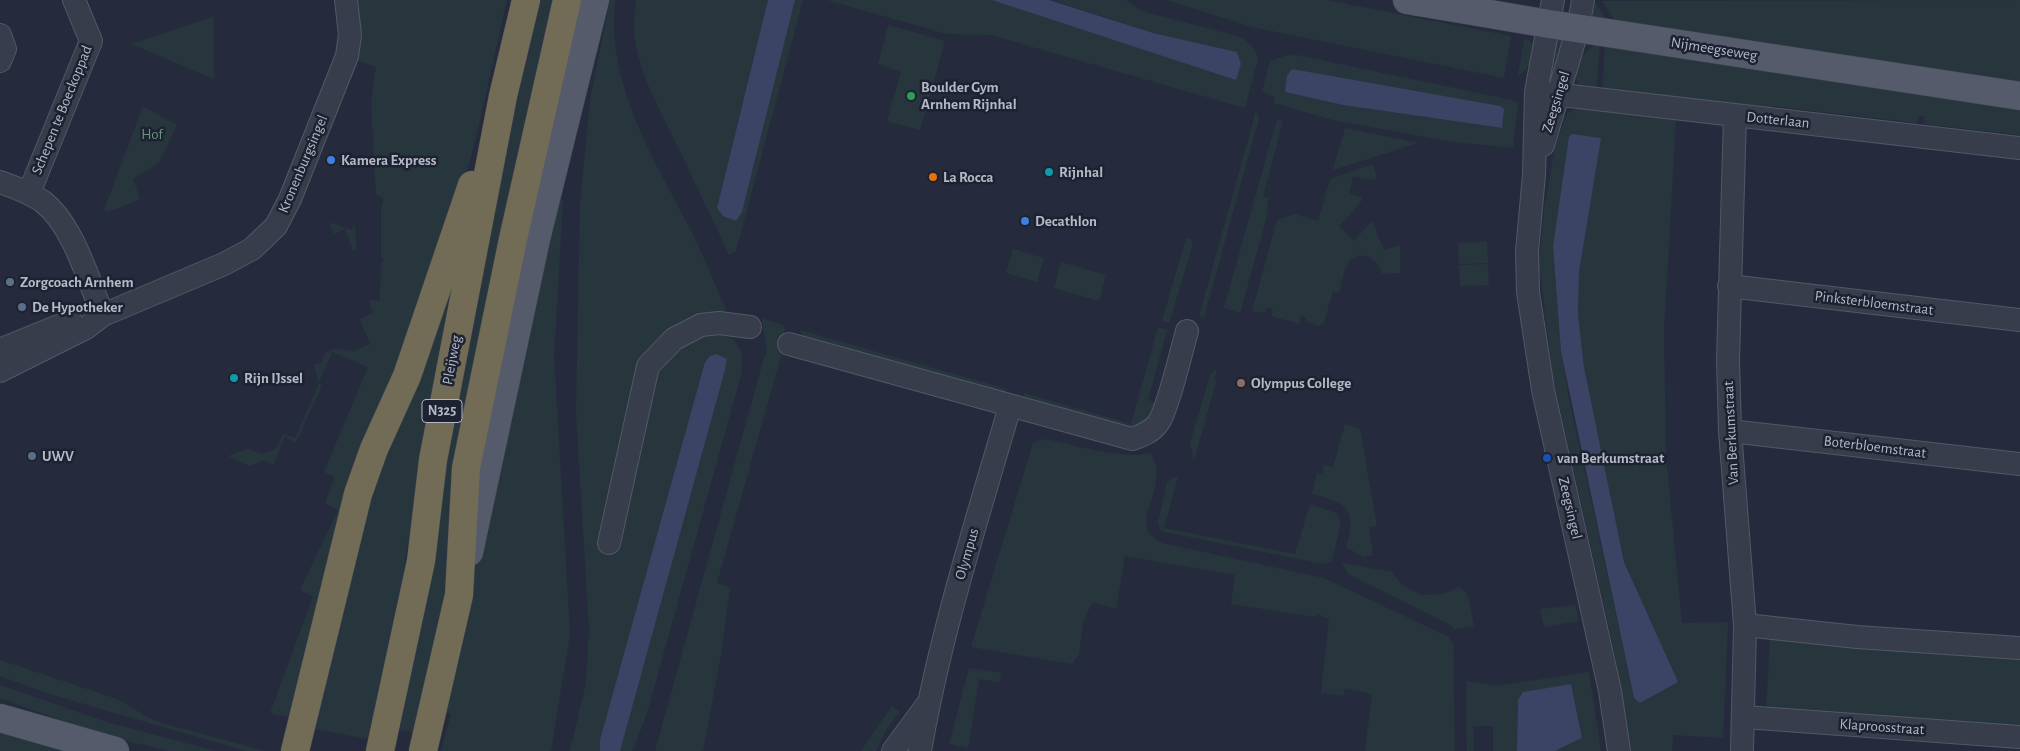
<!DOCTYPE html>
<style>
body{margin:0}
canvas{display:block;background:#252a3c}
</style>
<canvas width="2020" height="751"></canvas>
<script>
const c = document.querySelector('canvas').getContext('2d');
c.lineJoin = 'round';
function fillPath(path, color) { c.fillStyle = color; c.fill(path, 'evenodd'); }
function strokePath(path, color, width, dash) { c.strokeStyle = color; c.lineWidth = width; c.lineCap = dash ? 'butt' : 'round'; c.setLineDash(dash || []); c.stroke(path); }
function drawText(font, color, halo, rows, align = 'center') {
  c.font = font + ' "Alegreya Sans",sans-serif'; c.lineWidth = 5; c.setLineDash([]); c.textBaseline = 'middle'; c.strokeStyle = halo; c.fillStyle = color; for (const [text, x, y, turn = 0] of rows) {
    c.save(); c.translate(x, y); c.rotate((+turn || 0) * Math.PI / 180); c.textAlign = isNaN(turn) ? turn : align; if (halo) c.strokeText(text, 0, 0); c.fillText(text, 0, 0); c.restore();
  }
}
fillPath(new Path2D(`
 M358,0h149l-33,146 -18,61 -162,512 -24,-6 43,-116 -13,-7 38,-80 -13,-7 10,-26 -11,-5 44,-105 -36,-15 -13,30 -5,-17 8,-2 3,-10 8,-4 21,2 16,-7 -10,-25 13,-6 -4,-13 11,1 1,-38h2v-4h-2v-53h2v-8l-7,-3 -5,-94 5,-34 -20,-7 4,-32z
 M538,0h17l-99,479 -14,134 -29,119 -13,-2 2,-14 -2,-7 91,-500z
 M610,0h5c-9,83 37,156 74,227 14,27 25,55 37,83l-63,26 -25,24 -38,179 53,-162c15,-23 50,-59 80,-37 3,3 7,9 9,13l-1,22 -94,338 -13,35 -2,3h-13l106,-381 -15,-14 -5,6 -105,378v11h-30l16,-68 3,-53 -13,-218 4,-207 10,-105z
 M637,0h131l-51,208 19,13 6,-9 53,-212h8l-67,251 -7,4c-16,-35 -33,-69 -49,-104 -22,-47 -56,-98 -43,-151z
 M827,0h165l244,79 5,-15 -4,-12 -84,-19 -101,-33h74l15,11 100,26 11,9 6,12 -13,50 -254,-73 -44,-1z
 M1167,0h159l185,36 -7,42 -252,-51z
 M2020,0v85l-405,-64 -13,-20z
 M1595,2l10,15 -1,6 -13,-2z
 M213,17l1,62 -83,-35z
 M888,25l57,16 -25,89 -33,-9 14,-49 -23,-8z
 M1565,35l-13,44 -4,2 7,-41z
 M1524,39c20,6 6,30 -6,37z
 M1600,43l-4,50c-5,-1 -11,-2 -15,-6 -14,-14 4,-40 19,-44z
 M1605,46l415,61v28l-96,-11 1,-7 -6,-1 -2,7 -146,-17 -6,6 -163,-18z
 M1297,55l219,46 2,3 -5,44 -60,-6 -120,-22 -60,-17 2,-6 -13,-5 8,-31 15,-5zM1292,69l30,6 179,53 -158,-23 -58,-13z
 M143,106l34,19 -18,38 -26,16 7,20 -31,13 -5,-2z
 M1576,108l100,12 -12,210 2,127 16,166 46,-1 -5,116 -50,-3 -1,16h-43l-14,-96 -62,-278 -14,-113 5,-54 11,-63 12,-33zM1599,146l-20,126 -1,43 6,52 40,195 53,120 -37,21 -6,-5 -66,-304 -7,-42 -8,-106 12,-77z
 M1256,111l3,7 -55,199 -5,-1z
 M1277,119l6,2 -20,75 5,2 -1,18 -27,97 -16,-5z
 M1345,128l73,15 -85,27z
 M1373,164l4,14 -5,2 -19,-4 -4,18 13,3 -1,5 -22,24 15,15 18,-20 12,29 16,-5v28l-18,1c-3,-15 -21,-26 -33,-12 -6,7 -7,21 -10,31l-6,-2 -9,31 -5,4 -13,-4 1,-4 -6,-2 -2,8 -28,-8 2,-7 -6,-2 -2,6 -13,-2 25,-91 18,-6 23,7 12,-42z
 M559,199l4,1 -9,156 16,278 -19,117h-110l10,-37 -6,-1 68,-324z
 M468,208l-60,333 -13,92 -22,107 -63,-12 56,-234z
 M329,222l22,8 4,-5 1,25h-3l-8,-21 -11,5z
 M1186,238l5,1 2,5 -24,79 -7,-2z
 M1487,242l1,21 -29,1 -1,-21z
 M1013,249l31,9 -7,24 -31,-9z
 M1061,262l45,13 -7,26 -45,-13z
 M1488,264l1,21 -29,1 -1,-21z
 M56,313l1,5 -57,21v-3z
 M762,318l23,8 -4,30 -64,227 13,4 -9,67 -18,97h-48l109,-393 3,-4z
 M1158,327l9,3 -19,70 11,4 -4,9 -22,16 -109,-31v-5l107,31z
 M800,330l207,59 -4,4 -200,-55z
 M1214,371h3l-3,9 2,1 -22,80 -4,-17 20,-69z
 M319,384l3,1 -26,58 -11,-6 -12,28 -9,-5 -14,6 -22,-10 19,-7 15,5 14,-5 7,-15 12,4z
 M1345,424l15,5 17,97 -8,1 4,28 -9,2 -18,-10c12,-37 1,-45 -34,-53l5,-21 5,1 2,-9 9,2z
 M1045,439c31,6 75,21 106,14 4,9 7,17 5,27 -2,27 -26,50 10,64l158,34 125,59 4,7 2,107h-90l7,-57 -27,-6 -2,8 -22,-3 8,-74 -12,-5 -1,3 -85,-13 4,-29 -110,-19 -9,53 -23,-7 -10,19 -4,33 -7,10 -101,-17 62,-204z
 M1174,477h4l-14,51 131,26 15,-50 26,9 5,9 -9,39 -8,3 -163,-33 -3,-9 9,-40z
 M1342,563l50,9 9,12 20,11 22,-1 16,-7 8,6 7,33 -19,3 -8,-6 -99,-49z
 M1575,605l4,16 -35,6 -4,-18z
 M1770,638l250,14v78l-254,-15z
 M0,660l117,39 32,19 16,6 100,27h-19l-193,-56 -53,-19z
 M969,668l32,5 -1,9 -21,-3 -11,69 -19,-4z
 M1589,672l12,79h-46l27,-13 -11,-54 -48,8 -5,8 -1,51h-24v-25h-20l1,25h-7l-1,-70 31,5z
 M0,685l110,38 106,28h-47l-67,-16 -102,-37z
 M892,706l8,6 -13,16 -11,23h-15z
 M0,731l91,20h-91z`), '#27363d');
fillPath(new Path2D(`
 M768,0h27l-53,212 -6,9 -13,-5 -6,-8z
 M992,0h57l104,33 84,19 4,12 -5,16z
 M1292,69l208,37 4,3 -2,19 -159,-23 -58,-13 2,-16z
 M1572,134l29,4 -22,134 -1,43 6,52 40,195 54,120 -38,21 -6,-5 -73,-346 -8,-106 16,-109z
 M716,354l11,5 -2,11 -105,381h-20v-11l105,-378 5,-6z
 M1571,684l11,54 -27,13h-38l1,-51 5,-8z`), '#3b4464');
const minor = new Path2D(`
 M1553,0l-17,92 -2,83 -7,76 1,41 15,98 67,301 9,60
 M0,35l5,14 -5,12
 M1536,92l484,56
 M1735,115l-7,245 2,71 15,194 -3,126
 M1543,145l35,-117 5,-28
 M0,182c14,5 29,10 42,19 31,23 46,79 61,114
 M29,193l62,-152 -17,-41
 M1729,286l291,34
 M789,344l343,95c9,-3 20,-7 26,-16 9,-11 24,-74 29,-92
 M0,350l71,-29
 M0,371l86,-43 17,-13 121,-51 28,-15 24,-23 14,-27 57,-143 3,-21 -4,-35
 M1730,431l290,33
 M609,543l39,-177 26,-27 27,-14 18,-2 31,4
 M1745,625l112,12 163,11
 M1744,717l276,20
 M893,751l33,-45
 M920,751c20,-117 57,-231 90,-345`);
const major = new Path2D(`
 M1407,0l142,24 471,72
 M469,552l67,-313 59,-239
 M0,718l115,33`);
const highway = new Path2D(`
 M295,751l63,-257 16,-45 33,-73 65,-191
 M380,751l41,-190 12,-101 70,-364 23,-96
 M423,751l36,-156 7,-127 47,-229 54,-239`);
strokePath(minor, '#535867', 24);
strokePath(major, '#414655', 29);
strokePath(highway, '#404554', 29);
strokePath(minor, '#383d4c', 22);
strokePath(major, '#565b6c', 28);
strokePath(highway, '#726c56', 28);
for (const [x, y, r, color] of [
 [911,96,5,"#2e9e5b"],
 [331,160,5,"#3f7fe0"],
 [1049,172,5,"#0f9aa8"],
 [933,177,5,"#e8710a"],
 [1025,221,5,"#3f7fe0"],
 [10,282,5,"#5c6f8a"],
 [22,307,5,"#5c6f8a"],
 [234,378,5,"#0f9aa8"],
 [1241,383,5,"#8d6e63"],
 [32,456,5,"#5c6f8a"],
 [1547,458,5,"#1a4fb4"]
]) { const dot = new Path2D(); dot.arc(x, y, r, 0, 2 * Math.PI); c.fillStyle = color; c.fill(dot); strokePath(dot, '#1d2231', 2); }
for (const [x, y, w] of [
 [442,411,40]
]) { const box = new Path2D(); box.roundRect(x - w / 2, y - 11.5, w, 23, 4); c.fillStyle = '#1d2231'; c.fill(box); strokePath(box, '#b4b8c7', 1); }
drawText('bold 14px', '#b4b8c7', null, [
 ["N325",442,411]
]);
drawText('15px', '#b4b8c7', '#1d2231', [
 ["Nijmeegseweg",1714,49,9],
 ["Zeegsingel",1556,102,-73],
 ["Schepen te Boeckoppad",62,110,-68],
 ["Dotterlaan",1778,120,6],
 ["Kronenburgsingel",303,164,-67],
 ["Pinksterbloemstraat",1874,303,7],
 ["Pleijweg",452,360,-79],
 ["Van Berkumstraat",1731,433,-93],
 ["Boterbloemstraat",1875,447,7],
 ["Zeegsingel",1570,508,77],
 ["Olympus",967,554,-74],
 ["Klaproosstraat",1882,727,4]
]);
drawText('bold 15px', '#b4b8c7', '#1d2231', [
 ["Boulder Gym",921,87],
 ["Arnhem Rijnhal",921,104],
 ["Kamera Express",341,160],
 ["Rijnhal",1059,172],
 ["La Rocca",943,177],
 ["Decathlon",1035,221],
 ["Zorgcoach Arnhem",20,282],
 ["De Hypotheker",32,307],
 ["Rijn IJssel",244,378],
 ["Olympus College",1251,383],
 ["UWV",42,456],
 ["van Berkumstraat",1557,458]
], 'left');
drawText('15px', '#6c977f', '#1d2231', [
 ["Hof",152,134]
]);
</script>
